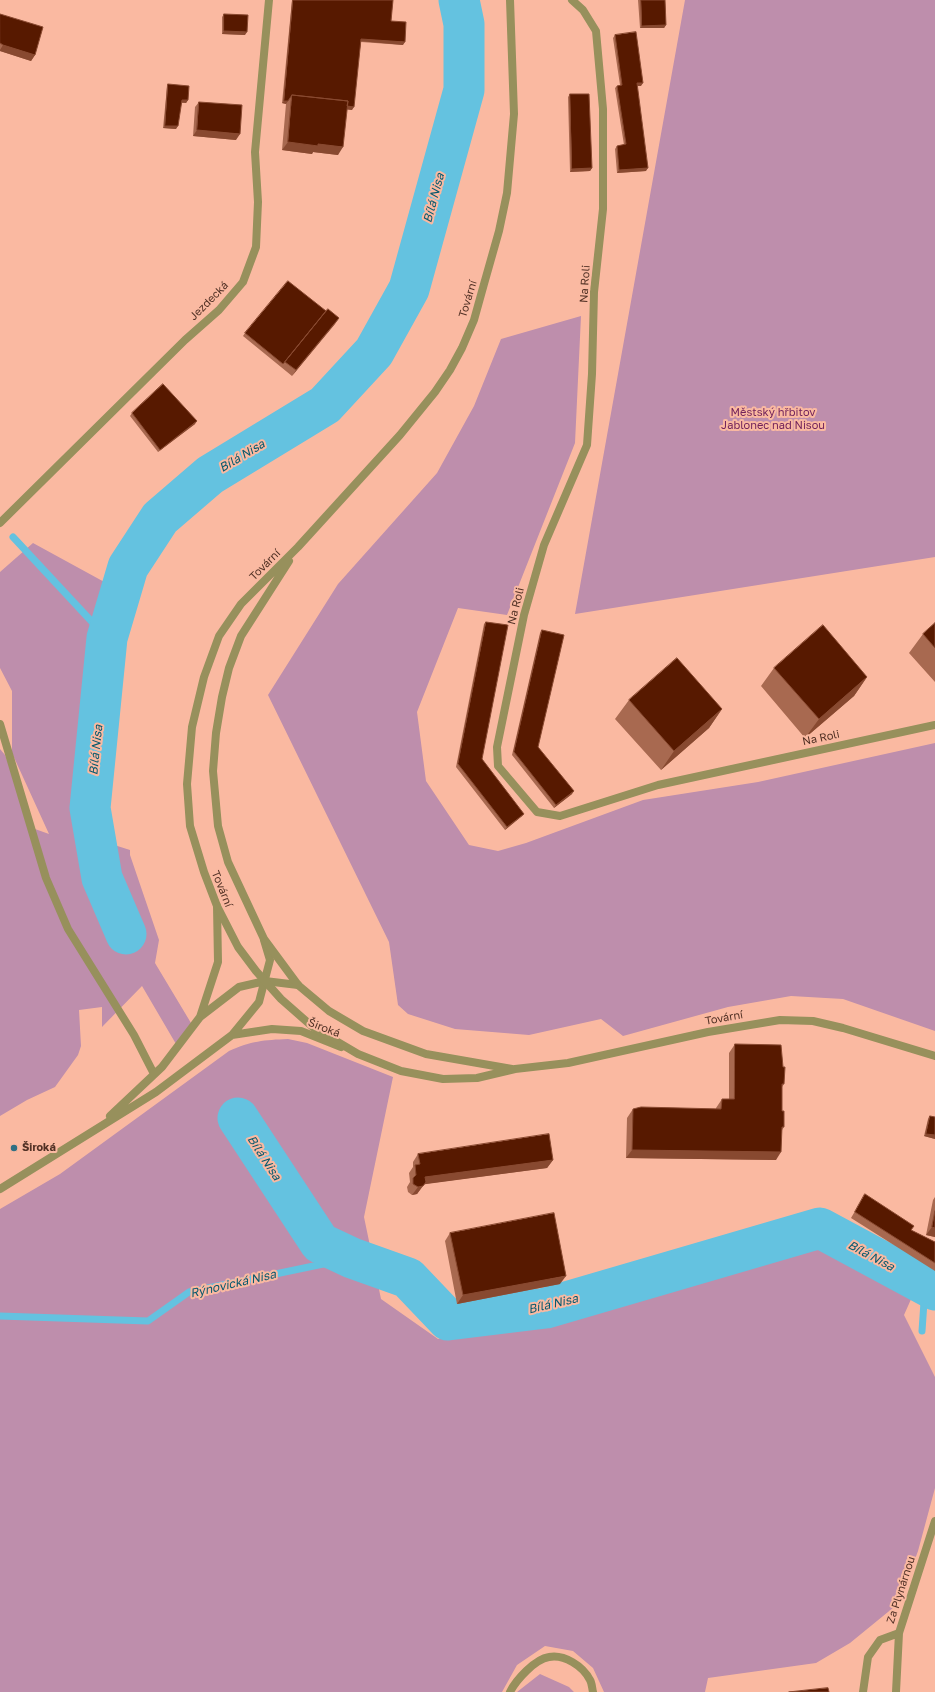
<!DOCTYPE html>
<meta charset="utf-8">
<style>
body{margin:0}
canvas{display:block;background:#fab9a1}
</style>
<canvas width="935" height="1692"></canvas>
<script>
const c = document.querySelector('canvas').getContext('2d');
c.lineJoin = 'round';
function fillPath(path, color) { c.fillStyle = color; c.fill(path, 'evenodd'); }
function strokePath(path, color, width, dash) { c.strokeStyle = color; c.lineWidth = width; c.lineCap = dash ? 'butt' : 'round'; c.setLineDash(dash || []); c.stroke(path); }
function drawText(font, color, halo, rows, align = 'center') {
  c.font = font + ' "Golos Text",sans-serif'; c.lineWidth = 4; c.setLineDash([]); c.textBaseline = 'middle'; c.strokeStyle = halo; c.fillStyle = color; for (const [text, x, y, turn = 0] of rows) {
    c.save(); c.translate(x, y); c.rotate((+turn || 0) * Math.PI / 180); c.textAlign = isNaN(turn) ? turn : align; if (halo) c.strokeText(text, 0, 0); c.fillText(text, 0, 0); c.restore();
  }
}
fillPath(new Path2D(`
 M685,0h250v557l-360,57z
 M581,316l-6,127 -68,172 -49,-7 -41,104 9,69 43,64 29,6 28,-8 117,-43 115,-18 177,-39v288l-92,-32 -52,-3 -63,11 -105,29 -22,-17 -72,16 -74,-6 -47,-15 -10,-9 -9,-63 -121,-247 70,-111 99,-111 37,-67 27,-67z
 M33,543l75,41 -17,68 2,34 -7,30 1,18 -7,90 9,13 41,13v5l29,85 -4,23 39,65 -18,16 -34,-58 -40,41v-20l-23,3 2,36 -3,9 -23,32 -28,13 -27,16v-367l5,6 30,74 14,5 -37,-81v-62l-12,-23v-96z
 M288,1039l19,4 86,34 -29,140 17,82 57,40 194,-37 187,-63 97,49 -12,27 31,62v111l-17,63 -19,52 -49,40 -34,20 -108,15 -3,14h-101l-11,-24 -20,-17 -28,-5 -28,19 -15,27h-502v-483l60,-35 169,-123c22,-10 35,-11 59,-12z
 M540,1674l29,13 5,5h-57z`), '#be8eac');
strokePath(new Path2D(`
 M13,537l94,101
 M0,1316l148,5 41,-29 163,-34
 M922,1331l2,-29 11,-9`), '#64c2e0', 7);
strokePath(new Path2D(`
 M126,934l-24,-56 -12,-70 17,-170 21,-71 32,-49 50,-43 115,-70 49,-53 35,-63 55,-199v-66l-5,-24
 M238,1118l82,125 32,15 56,20 40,42 98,-12 274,-80 115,62`), '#64c2e0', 41);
strokePath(new Path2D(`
 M572,0l11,10 13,21 7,78v100l-9,83 -2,82 -5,71 -43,100 -20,70 -27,132 1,19 39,46 23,4 98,-31 277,-60
 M0,523l185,-183 34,-30 24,-28 13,-35 2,-45 -3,-50 14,-152
 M0,724l46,154 22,51 66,106 20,39
 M200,1017l18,-55 -1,-56
 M232,1035l40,-6 29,2 40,16
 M110,1116l52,-49 38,-50 39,-30 26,-6 33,4
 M0,1189l156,-97 76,-57 27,-33 11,-42 -6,-20
 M510,1692c6,-12 25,-33 39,-35 15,-3 34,9 41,23 2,3 2,8 3,12
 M863,1692l5,-35 12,-17 19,-7
 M896,1692l3,-59 36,-112`), '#97905c', 8);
strokePath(new Path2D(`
 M510,0l4,114 -7,79 -8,38 -15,53 -10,36 -12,28 -12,22 -15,22 -35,43 -102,112 -57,57 -22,32 -15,41 -12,50 -5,57 3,42 14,46 13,34 21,41 18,24 25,28 33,29 44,26 43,17 42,8 34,-1 38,-9 53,-6 140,-31 72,-12 33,1 30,7 92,28
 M289,561l-48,75 -12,32 -7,29 -6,36 -3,38 5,55 10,36 36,77 34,46 31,26 34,20 63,23 86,15`), '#97905c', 8);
fillPath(new Path2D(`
 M292,0h101l-2,21 12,24 -42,-3 -9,68 -5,-1 -9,46 -25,-3 -1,2 -30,-4 4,-46 -4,-1z
 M638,0h27l1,25 -2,3h-24z
 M0,14l35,41 -4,6 -31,-10z
 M224,14l21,21 -23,-1v-17z
 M615,35l26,51h-4l9,85 -29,2 -2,-24 2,-3 7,-1 -9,-57 2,-2 3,-1 -7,-47z
 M168,84l20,16 -2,3h-5l-5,26 -13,-1 4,-41z
 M570,94l22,74 -2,3 -20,1 -2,-75z
 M199,102l37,38 -43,-4 2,-29z
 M326,311l13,7 -47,58 -49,-40 2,-3z
 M132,413l63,11 -37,28 -28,-36z
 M486,622l-4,137 40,57 -17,14 -49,-63 28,-143z
 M935,623v59l-26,-29 14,-19z
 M542,630l-4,117 34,47 -18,14 -42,-53 28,-122z
 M774,668l93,9 -13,19 -49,42 -44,-52z
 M629,700l93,9 -13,19 -48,42 -46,-51z
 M735,1044l48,23 1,17 -2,3v24l2,16 -2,3 -6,30 -150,-2 1,-40 6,-9h83v-1l6,-9h7v-46z
 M930,1116l5,23 -11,-3 4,-17z
 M418,1154l135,6 -6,8 -123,16 -7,10 -5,1 -4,-3 -1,-5 3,-5 -1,-9 4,-6v-5z
 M865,1194l46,36 24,12v29l-84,-53z
 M935,1197v40l-9,-2 7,-35z
 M450,1233l110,51 -103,20 -12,-63z`), '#a86950');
fillPath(new Path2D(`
 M666,25l-2,3h-24l2,-2z
 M224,31l23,1 -2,3 -23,-1z
 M361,39l44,3 -2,3 -44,-4z
 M3,45l32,10 -4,6 -31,-10v-1z
 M637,83h6l-2,3h-6z
 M182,100h6l-2,3 -6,-1z
 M284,101h4l-2,3 -4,-1z
 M291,101l63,6 -2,3 -61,-6z
 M165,126h13l-2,3 -13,-1z
 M197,130l43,4 -4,6 -43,-4z
 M288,142l30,2 25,3 -5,8 -25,-3 -1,2 -30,-4z
 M592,168l-2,3 -20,1 2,-3z
 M648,168l-2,3 -29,2 2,-3z
 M339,318l-4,6 -43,52 4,-6z
 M197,421l-2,3 -37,28 2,-2z
 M867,677l-13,19 -49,42 14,-19z
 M722,709l-13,19 -48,42 13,-19z
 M574,791l-2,3 -18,14 2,-3z
 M524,814l-2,2 -17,14 2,-3z
 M926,1134l9,1v4l-11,-3z
 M632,1150l149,2 -5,8 -150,-2z
 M553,1160l-6,8 -128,17 6,-8z
 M423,1186l-6,8 -5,1 6,-8z
 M932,1227l3,1v9l-9,-2z
 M566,1276l-6,8 -103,20 6,-9z`), '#884930');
const building = new Path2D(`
 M293,0h100l-2,21 15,1 -1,20 -44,-3 -7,68 -7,-1 1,-5 -56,-6 -4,6h-4z
 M641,0h24l1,25 -24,1z
 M0,14l43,13 -8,28 -32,-10 -3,-2z
 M224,14l24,1 -1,17 -23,-1z
 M636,32l7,51h-6l11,85 -29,2 -2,-24 9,-2 -9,-58 5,-1 -7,-50z
 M168,84l21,2 -1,14h-6l-4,26h-13z
 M570,94h19l3,74 -20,1z
 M292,95l56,6 -5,46 -25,-3v2l-30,-4z
 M199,102l43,3 -2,29 -43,-4z
 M288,281l38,30 -43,53 -38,-31z
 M328,309l11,9 -43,52 -11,-8z
 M163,384l34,37 -37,29 -28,-37z
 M486,622l22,3 -26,134 42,55 -17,13 -49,-63z
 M935,623v25l-12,-14z
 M823,625l44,52 -48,42 -45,-51z
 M542,630l22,5 -26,112 36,44 -18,14 -42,-53z
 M677,658l45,51 -48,42 -45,-51z
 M735,1044l46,1 2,22h2l-1,17h-2v27h2v16h-2l-1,25 -149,-2 1,-41 8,-2 80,2 1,-10h12z
 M930,1116l5,1v18l-9,-1z
 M549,1134l4,26 -128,17 1,5 -3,4 -5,1 -5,-3v-6l3,-3 -1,-10 5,-1 -2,-10z
 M865,1194l49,32 -3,4 24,12v21l-80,-51z
 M935,1211v17l-3,-1z
 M554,1213l12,63 -103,19 -13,-62z
 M828,1688l1,4h-40z`);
fillPath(building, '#571900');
strokePath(building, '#884930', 1);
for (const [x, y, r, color] of [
 [14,1148,4,"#2f6f83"]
]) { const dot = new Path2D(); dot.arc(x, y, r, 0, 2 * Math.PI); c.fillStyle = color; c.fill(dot); strokePath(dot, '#fab9a1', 1.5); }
drawText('11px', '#523125', '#fab9a1', [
 ["Na Roli",585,284,-86],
 ["Tovární",468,299,-73],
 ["Jezdecká",209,301,-45],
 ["Tovární",265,565,-45],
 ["Na Roli",516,606,-76],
 ["Na Roli",821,738,-12],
 ["Tovární",222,889,68],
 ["Tovární",724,1018,-10],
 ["Široká",324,1028,21],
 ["Za Plynárnou",901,1590,-72]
]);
drawText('11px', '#73245c', '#fab9a1', [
 ["Městský hřbitov",773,413],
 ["Jablonec nad Nisou",773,426]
]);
drawText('bold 11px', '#523125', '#fab9a1', [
 ["Široká",22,1148]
], 'left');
drawText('italic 12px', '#07596e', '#fab9a1', [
 ["Bílá Nisa",434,198,-75],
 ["Bílá Nisa",242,456,-31],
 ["Bílá Nisa",96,750,-84],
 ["Bílá Nisa",264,1158,57],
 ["Bílá Nisa",871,1256,28],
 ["Rýnovická Nisa",233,1284,-13],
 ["Bílá Nisa",553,1304,-13]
]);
</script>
